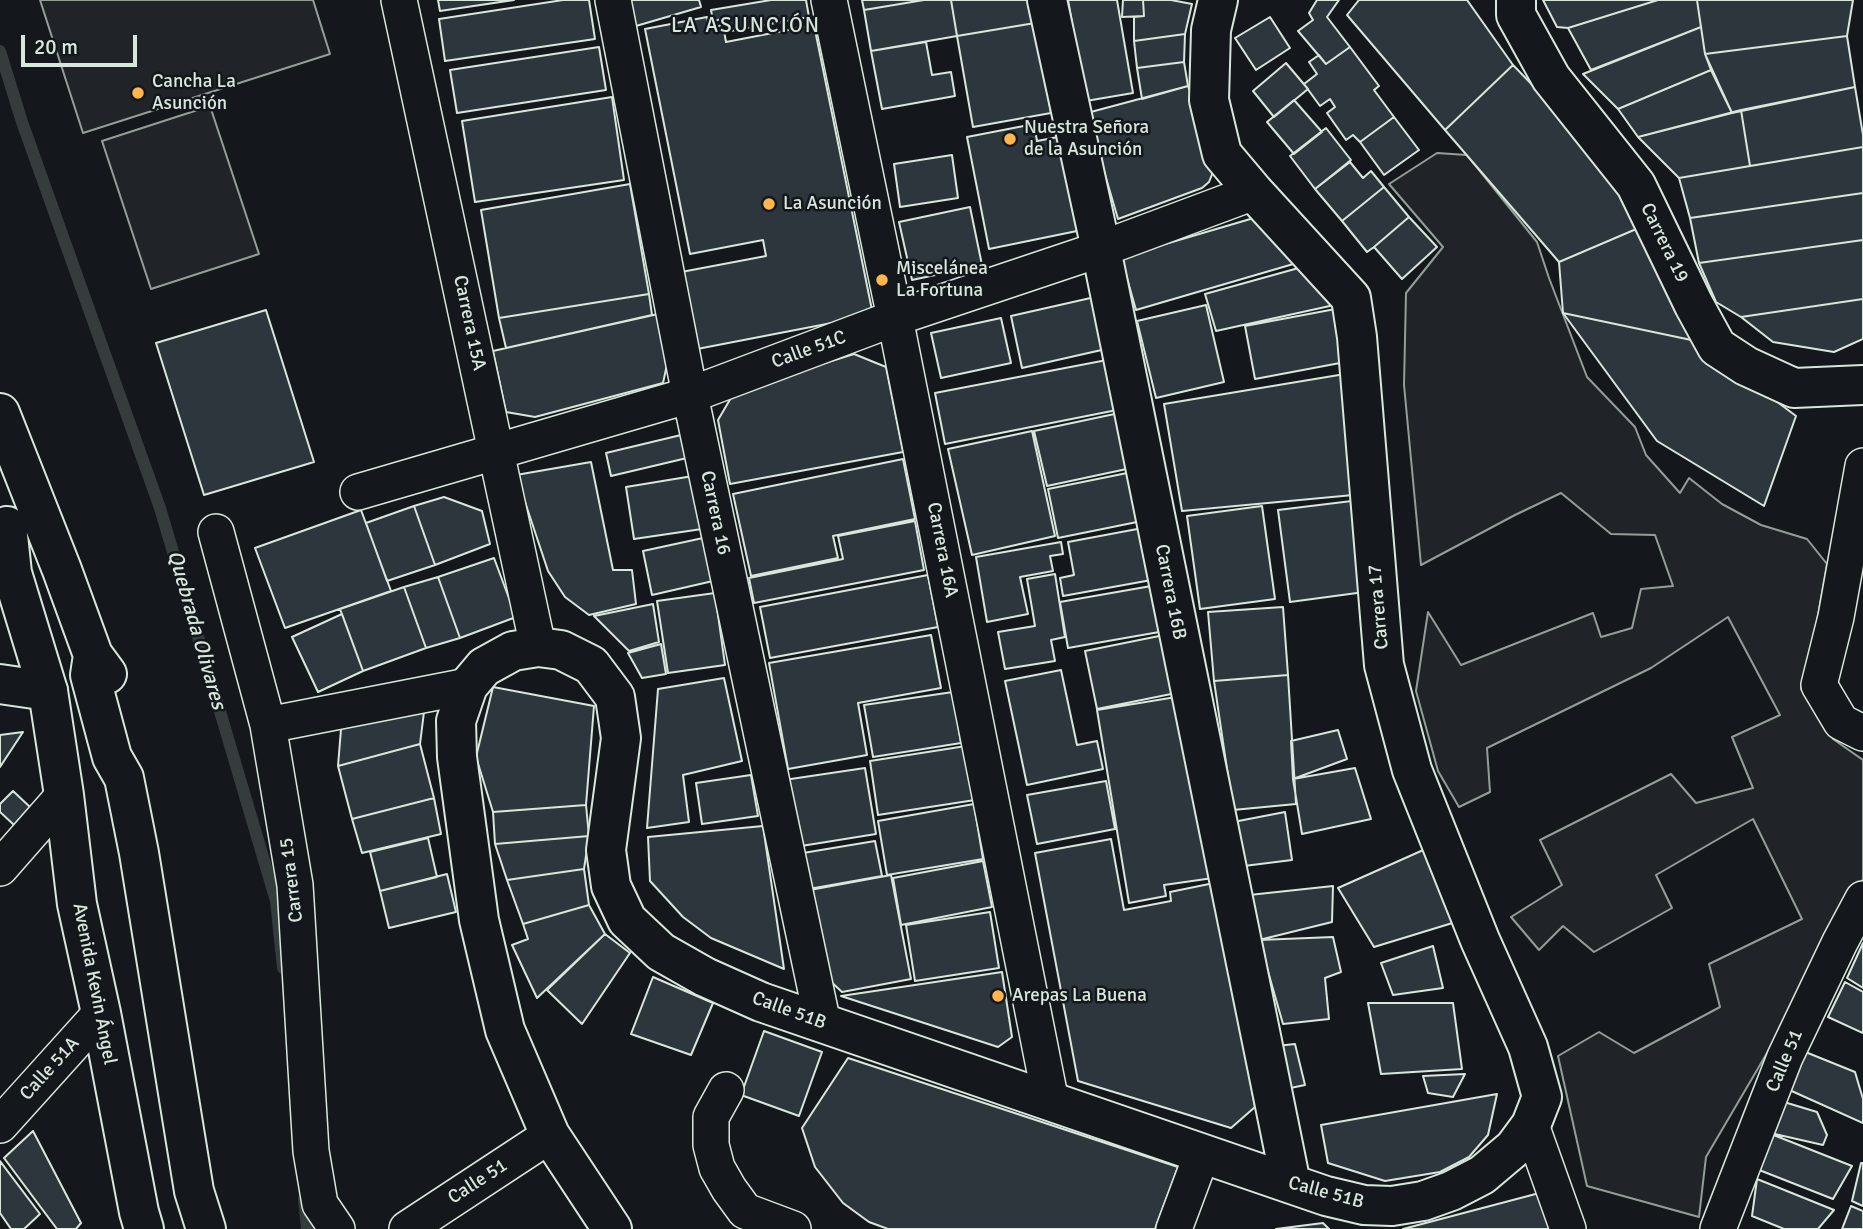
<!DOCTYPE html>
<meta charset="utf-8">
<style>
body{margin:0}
#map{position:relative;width:1863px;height:1229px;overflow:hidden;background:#14181c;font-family:Signika,sans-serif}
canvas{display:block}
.scale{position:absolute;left:21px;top:35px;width:116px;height:32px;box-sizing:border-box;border:4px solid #d8e6dc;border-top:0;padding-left:9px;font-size:21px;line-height:24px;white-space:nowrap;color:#d8e6dc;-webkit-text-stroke:5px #14181c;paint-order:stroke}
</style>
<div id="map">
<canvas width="1863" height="1229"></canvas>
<div class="scale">20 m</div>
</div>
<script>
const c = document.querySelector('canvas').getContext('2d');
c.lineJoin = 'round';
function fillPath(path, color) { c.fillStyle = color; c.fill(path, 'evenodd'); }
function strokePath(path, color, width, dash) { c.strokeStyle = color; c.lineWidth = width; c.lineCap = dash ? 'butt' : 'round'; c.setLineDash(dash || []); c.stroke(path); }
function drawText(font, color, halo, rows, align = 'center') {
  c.font = font + ' Signika,sans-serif'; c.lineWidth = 5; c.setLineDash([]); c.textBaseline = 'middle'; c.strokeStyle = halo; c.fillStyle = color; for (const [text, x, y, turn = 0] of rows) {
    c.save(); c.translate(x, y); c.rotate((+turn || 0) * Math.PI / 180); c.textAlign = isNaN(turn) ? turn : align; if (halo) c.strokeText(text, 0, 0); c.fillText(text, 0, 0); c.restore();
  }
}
const green = new Path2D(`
 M40,0h273l17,54 -247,79z
 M210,106l49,148 -108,35 -49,-148z
 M1437,153l30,2 70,87 12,36 38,99 48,50 11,28 34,38 9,-15 33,26 39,21 46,14 20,25 -10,57 -16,68 32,50 30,21v119l-69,128 -88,150 -7,60 -112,-31 -29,-130 41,-24 35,21 86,-46 -11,-43 93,-45 -49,-100 -97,56 16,33 -78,44 -31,-26 -24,24 -28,-33 51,-32 -22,-45 131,-66 25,29 57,-15 -21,-51 48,-22 -52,-98 -77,51 -164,80 3,44 -31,15 -21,-36 -22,-80 12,-79 33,53 132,-52 8,24 31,-9 9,-39 32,-3 -18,-51 -44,-1 -50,-41 -46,22 -94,50 -17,-180 2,-92 37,-46 -54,-63z`);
fillPath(green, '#202428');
strokePath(green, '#939e99', 2);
strokePath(new Path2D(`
 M0,51l22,71 138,386 116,393 7,67
 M304,1199l3,30`), '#363b3e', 12);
const building = new Path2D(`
 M438,0h76l-74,11z
 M563,0h26l6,39 -150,22 -6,-42z
 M628,0h71l2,7 -65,19z
 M771,0h35l3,17 -78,14 -3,-13 -15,3 -2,-11z
 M862,0h62l-60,10z
 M924,0h27l6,36 -86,15 -7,-41z
 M951,0h80l4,23 -78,13z
 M1068,0h49l16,93 -47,8z
 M1123,0h20l1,16 -22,1z
 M1143,0h28l21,4 -7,30 -51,7v-24l10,-1z
 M1317,0h22l-12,17 23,30 -24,17 -28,-33 15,-11 -4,-7z
 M1359,0h108l46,65 -68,65 -98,-115z
 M1543,0h115l-90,28 -11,-1z
 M1658,0h39l4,27 -110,43 -23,-42z
 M1697,0h156l-6,36 -142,18z
 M707,17l2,11 14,-3 3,17 88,-17 59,290 -181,35 -16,-77 90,-17 -3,-16 -73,14 -45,-225z
 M1270,17l20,31 -34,22 -21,-32z
 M1035,23l16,90 -78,14 -16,-91z
 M1701,27l4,27 6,16 -93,39 -35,-35z
 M1185,34l-1,28 -47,6 -3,-27z
 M1847,36l8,51 -123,26 -27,-59z
 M926,42l6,33 19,-3 4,24 -73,13 -11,-58z
 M599,47l7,43 -149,23 -7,-43z
 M1350,47l29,39 -5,4 20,27 -34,25 -7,-7 -7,5 -19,-27 8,-6 -5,-8 -10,7 -16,-22 13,-10 -8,-12 10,-7 7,9z
 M1184,62l4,24 -46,13 -5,-31z
 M1286,63l22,26 -34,28 -21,-26z
 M1513,65l91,94 44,65 -89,38 -114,-132z
 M1711,70l21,43 -94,24 -20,-28z
 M1188,86l27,75 -2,11 -4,10 -7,6 -84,31 -31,-106z
 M1855,87l8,48v12l-113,19 -9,-56z
 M612,97l12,83 -149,22 -13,-81z
 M1294,100l28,32 -28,22 -27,-32z
 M1741,110l9,56 -71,12 -41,-41z
 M1394,117l25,33 -35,25 -24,-33z
 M1034,124l3,17 21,-4 19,94 -88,18 -22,-112z
 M1326,128l25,32 -36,29 -25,-33z
 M1863,147v46l-173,25 -11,-40z
 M952,155l6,43 -58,9 -6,-43z
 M1350,162l13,16 8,-7 13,16 -42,34 -27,-32z
 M630,184l19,110 -150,24 -18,-108z
 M1384,187l25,30 -35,30 -7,5 -25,-31z
 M1863,193v47l-164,23 -9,-45z
 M970,207l12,58 -70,15 -13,-58z
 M1264,215l43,45 -171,50 -15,-53z
 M1409,217l28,30 -35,32 -28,-32z
 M1648,224l48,117 -133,-28 -4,-51z
 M1863,240v59l-122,18 -25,-15 -17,-39z
 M1313,264l35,38 -132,29 -11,-37z
 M649,294l3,21 -146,33 -7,-30z
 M1095,297l11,52 -84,19 -11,-52z
 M1863,299v40l-29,13 -61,-10 -32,-25z
 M1206,305l18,77 -68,16 -19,-77z
 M1346,307l10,53 -101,19 -10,-53z
 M266,310l48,152 -110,33 -48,-152z
 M1563,313l133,28 100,75 -32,90 -107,-65z
 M658,314l10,46 -5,23 -128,34 -29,-5 -13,-61z
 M1001,318l10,45 -70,15 -10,-45z
 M854,354l32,13 17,85 -173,32 -12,-64 17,-29z
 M1112,359l10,50 -177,35 -10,-51z
 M1351,373l13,121 -182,17 -18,-107z
 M1124,412l12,55 -89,19 -13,-55z
 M1032,431l23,105 -83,19 -24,-106z
 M681,435l6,23 -76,18 -5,-23z
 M903,459l12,60 -82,17 5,22 -87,18 -18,-82z
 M591,462l22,108h19l4,34 -47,11 -24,-18 -17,-26 -32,-96z
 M1137,471l10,49 -89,18 -10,-49z
 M693,476l9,53 -68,10 -8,-52z
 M444,497l38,14 8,33 -55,21 -21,-59z
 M1360,500l12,91 -82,11 -12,-92z
 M414,506l21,59 -48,16 -21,-58z
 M1262,506l13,93 -75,10 -13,-93z
 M361,510l30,81 -106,37 -30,-80z
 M915,521l9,49 -170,33 -5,-25 94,-19 -5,-23z
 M1148,527l9,52 -94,17 -3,-18 14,-3 -6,-33z
 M703,538l10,43 -61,14 -9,-44z
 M1061,542l2,12 -13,2 3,15 -33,6 8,37 -41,8 -11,-65z
 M494,558l22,59 -56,21 -22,-61z
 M1055,574l10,63 -14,3 4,21 -50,8 -7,-37 37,-6 -8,-47z
 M928,575l10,52 -168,31 -10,-51z
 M438,577l22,61 -34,10 -22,-61z
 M1157,585l8,46 -97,17 -8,-46z
 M404,587l22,61 -63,23 -23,-62z
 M715,593l10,72 -57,8 -11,-72z
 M653,604l6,38 -30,9 -35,-35z
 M1283,607l5,68 -74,6 -6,-69z
 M342,614l21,57 -45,21 -26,-55z
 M1169,634l12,58 -84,17 -12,-58z
 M931,635l10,53 -83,15 9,52 -79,14 -19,-106z
 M661,644l5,30 -24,4 -14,-25z
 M1061,670l16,75 20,-4 6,28 -76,16 -22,-104z
 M1288,675l8,129 -63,6 -19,-129z
 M724,678l18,83 -59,14 6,47 -42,6 11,-139z
 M493,687l101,19 -8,99 -93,7 -17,-55z
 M953,692l8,51 -88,14 -9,-52z
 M1182,696l31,182 -49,7 2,11 -37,7 -32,-193z
 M425,704l-5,40 -82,22 4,-49z
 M1338,730l9,29 -54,20 -2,-38z
 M23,732l-23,35v-32z
 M420,744l14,54 -82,21 -14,-53z
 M966,746l9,54 -97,15 -8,-54z
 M865,768l11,66 -81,13 -11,-67z
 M1355,768l16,51 -69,15 -9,-55z
 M751,775l7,41 -56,8 -6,-41z
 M1106,781l9,48 -78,15 -10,-49z
 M13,791l17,16 -16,18 -14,-13v-8z
 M434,798l7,36 -79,19 -10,-34z
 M974,804l9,55 -96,16 -9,-54z
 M586,805l3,31 -94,8 -2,-32z
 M1285,812l7,48 -56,7 -8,-44z
 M763,826l21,143 -73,-31 -28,-21 -33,-36 -2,-44z
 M589,836l-5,33 -77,11 -12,-36z
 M428,838l9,39 -57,14 -10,-39z
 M1111,839l13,71 47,-9 -1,-9 44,-9 41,224 -24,21 -153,-47 -43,-228z
 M875,841l7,35 -73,13 -6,-36z
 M1430,847l29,74 -85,26 -36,-59z
 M983,861l9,46 -91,18 -8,-47z
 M584,869l5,36 -66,19 -16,-44z
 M447,874l9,38 -67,16 -9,-37z
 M891,875l20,104 -69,13 -15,-14 -17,-88z
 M1333,886l-1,36 -73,18 -19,-44z
 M589,905l16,29 -68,64 -25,-53 16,-6 -5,-15z
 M990,912l9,56 -84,13 -9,-56z
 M605,934l25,19 -48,71 -35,-34z
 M1333,937l8,35 -16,6 4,41 -46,5 -24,-84z
 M1863,943v45l-16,-10z
 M1433,946l10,42 -50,7 -12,-32z
 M1002,972l10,65 -14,10 -157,-51z
 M653,977l60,26 -22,52 -60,-21z
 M1845,982l18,10v41l-35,-16z
 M1368,1003h85l9,66 -81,5z
 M764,1031l58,21 -23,64 -58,-21z
 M1295,1044l10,41 -29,6 -9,-44z
 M1798,1049l57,23 8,27v24l-78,-35z
 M848,1058l330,109 -23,62h-267l-19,-7 -26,-19 -28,-36 -13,-39z
 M1465,1074l-12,23 -25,-4 -5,-17z
 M1497,1094l-9,41 -19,22 -29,15 -55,9 -57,-18 -7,-38z
 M1774,1099l43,13 10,23 -4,10 -57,-13z
 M33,1131l48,92 -5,6h-19l-53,-71z
 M1766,1132l86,34 -19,33 -84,-33z
 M0,1161l40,53 -16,15h-13l-11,-16z
 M1861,1163h2v43l-11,-5z
 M1757,1179l77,31 -16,19h-34l-32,-13z
 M1547,1191l10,38h-154z
 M1851,1206l12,5v18h-21z
 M1323,1223l6,6h-53z`);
fillPath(building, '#2c363c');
strokePath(building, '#d8e6dc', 2);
const street = new Path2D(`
 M399,0l139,647
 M613,0l77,395 133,629
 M829,0l66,318 156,784
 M1863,466l-27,151 -17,68 22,37 22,11
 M358,492l332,-97 205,-77 206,-69 153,-57
 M216,532l52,193 27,160 16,266 9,53 17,25
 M268,725l200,-39
 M0,868l64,-73
 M726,1090l-15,27v28l6,23 12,21 16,22 48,18
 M0,1125l101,-112
 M1531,1125l37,104
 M407,1229l143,-94
 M1174,1229l28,-75
 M1718,1229l67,-172 55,-115 23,-43`);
const secondary = new Path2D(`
 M1047,0l54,249 190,935
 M1516,0v15l35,63 85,107 58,120 23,42 29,19 48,22 69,-3
 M0,684l48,7
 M612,1229l-62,-94 -45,-105 -26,-110 -22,-163 -1,-36 12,-35 16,-19 29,-16 25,-4 23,3 30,15 24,32 6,41 -15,112 5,36 16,34 34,32 44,25 56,25 565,194 38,9 28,1 31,-5 28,-10 31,-16 32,-27 17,-23 11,-28 -14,-50 -48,-107 -68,-170 -28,-105 -27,-328 -6,-39 -97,-106 -32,-38 -13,-54 2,-70 7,-30`);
const primary = new Path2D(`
 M0,413l62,157 31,85 14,19
 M7,526l5,47 36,118 16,104 13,109 24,109 38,199 5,17
 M93,655l-3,20 22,82 12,21 15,75 55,338 12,38`);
strokePath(street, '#d8e6dc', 38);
strokePath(secondary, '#d8e6dc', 42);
strokePath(primary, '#d8e6dc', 42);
strokePath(street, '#14181c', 35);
strokePath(secondary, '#14181c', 38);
strokePath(primary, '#14181c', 38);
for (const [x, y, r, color] of [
 [138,93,7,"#ffb74d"],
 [1010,139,7,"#ffb74d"],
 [769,204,7,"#ffb74d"],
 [882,280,7,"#ffb74d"],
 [998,996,7,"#ffb74d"]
]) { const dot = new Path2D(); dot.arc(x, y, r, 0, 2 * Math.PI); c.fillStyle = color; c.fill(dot); strokePath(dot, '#14181c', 2.5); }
drawText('19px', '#d8e6dc', '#14181c', [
 ["Cancha La",152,82],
 ["Asunción",152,104],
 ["Nuestra Señora",1024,128],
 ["de la Asunción",1024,150],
 ["La Asunción",783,204],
 ["Miscelánea",896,269],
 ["La Fortuna",896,291],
 ["Arepas La Buena",1012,996]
], 'left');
drawText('19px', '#d8e6dc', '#14181c', [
 ["Carrera 19",1664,243,64],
 ["Carrera 15A",469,323,78],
 ["Calle 51C",809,350,-20],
 ["Carrera 16",715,513,78],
 ["Carrera 16A",942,550,79],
 ["Carrera 16B",1170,592,79],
 ["Carrera 17",1379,607,-95],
 ["Carrera 15",292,880,-97],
 ["Avenida Kevin Ángel",94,984,79],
 ["Calle 51B",789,1011,20],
 ["Calle 51",1785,1061,-67],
 ["Calle 51A",50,1069,-48],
 ["Calle 51",478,1182,-33],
 ["Calle 51B",1326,1193,15]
]);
c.letterSpacing = '2px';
drawText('21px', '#d8e6dc', '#14181c', [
 ["LA ASUNCIÓN",746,26]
]);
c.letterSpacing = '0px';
drawText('italic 21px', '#d8e6dc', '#14181c', [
 ["Quebrada Olivares",196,630,74]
]);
</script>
